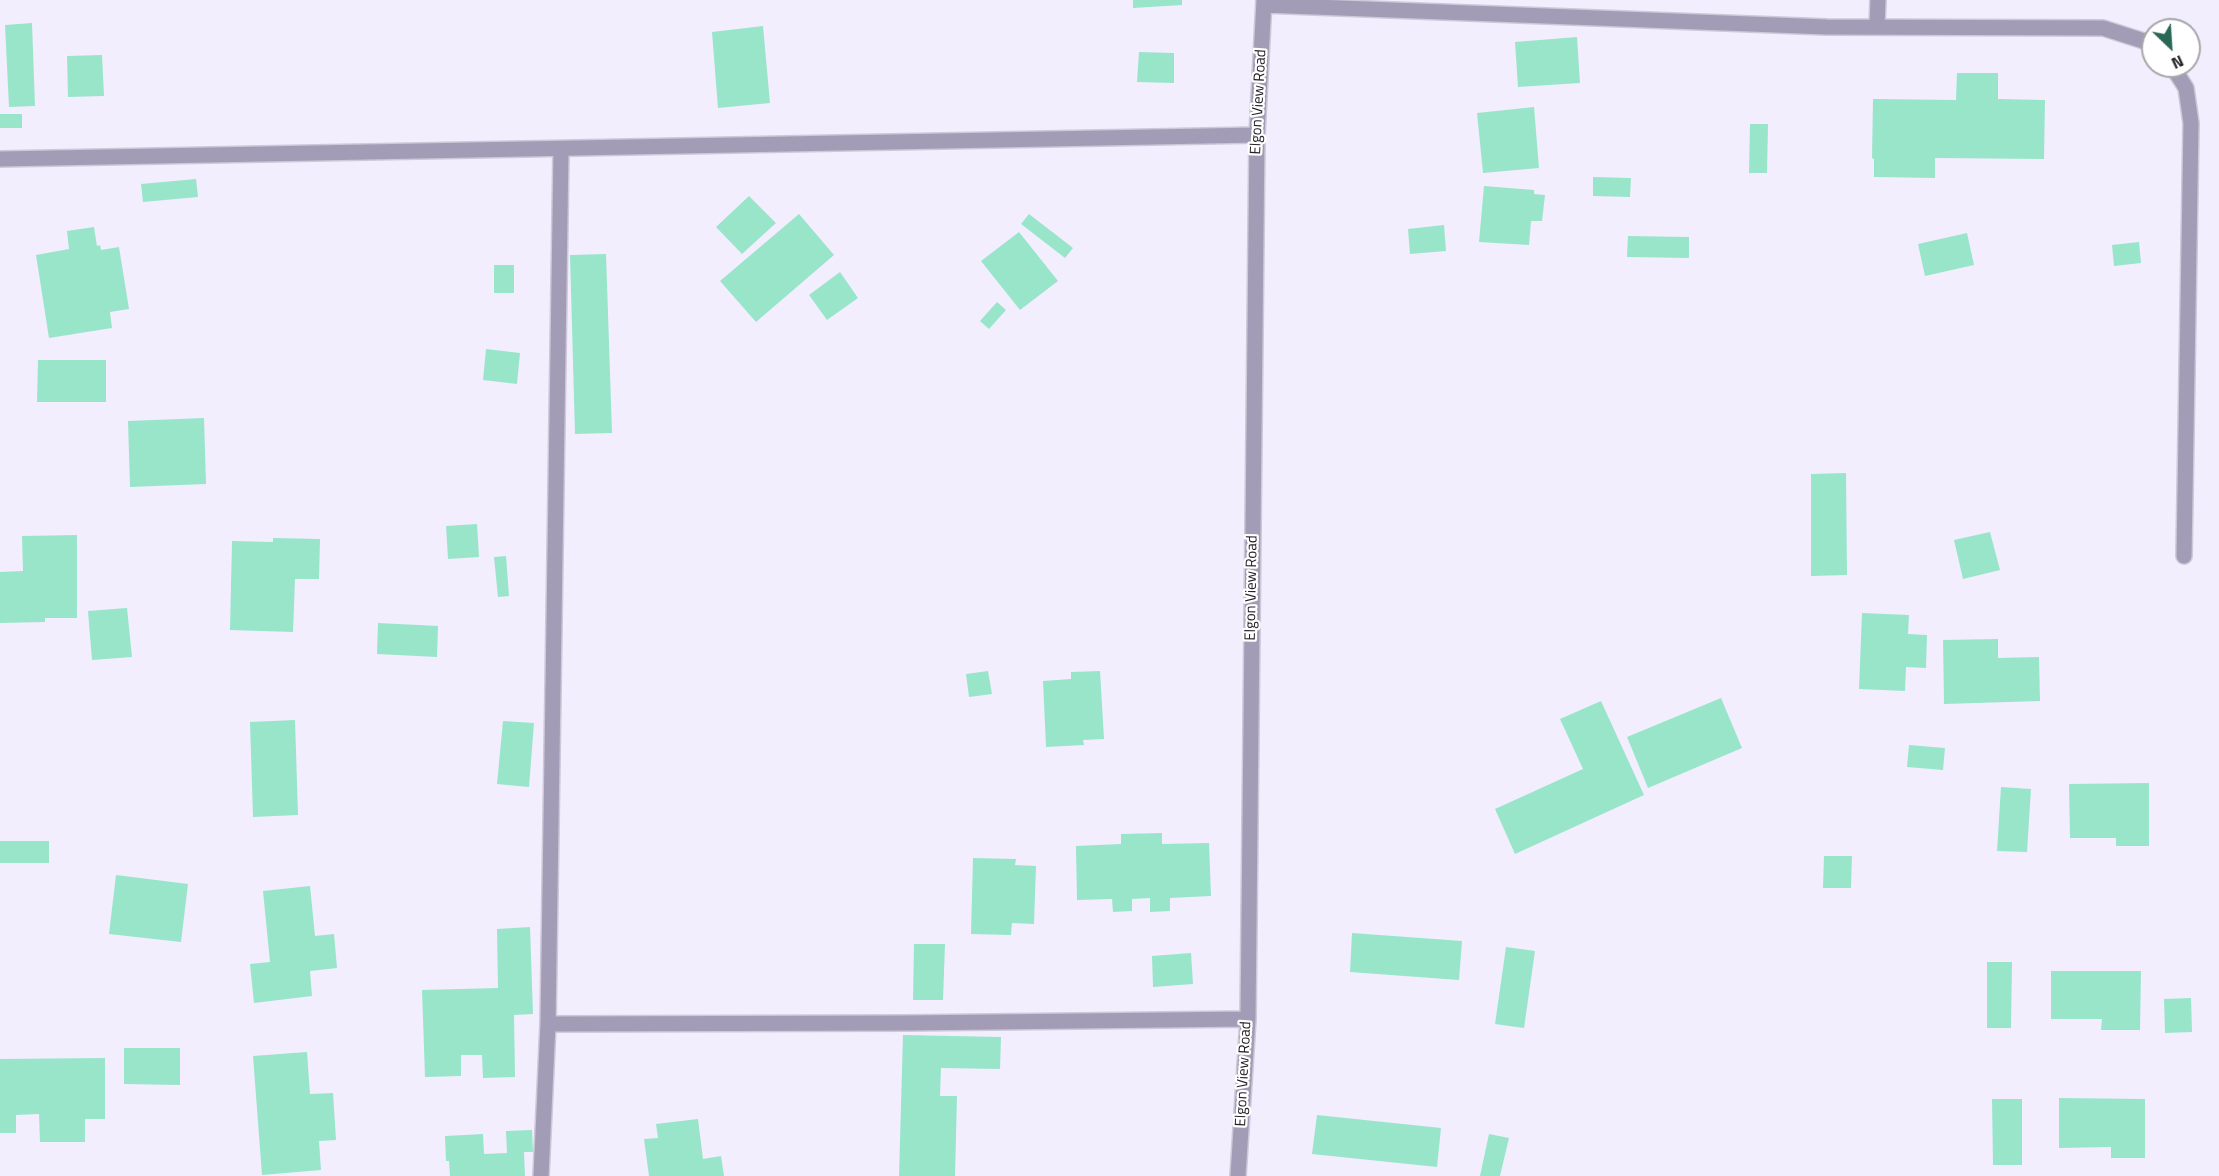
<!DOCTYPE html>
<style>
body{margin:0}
#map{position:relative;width:2219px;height:1176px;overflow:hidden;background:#f2eefe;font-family:"Titillium Web",sans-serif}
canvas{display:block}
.north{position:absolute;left:2141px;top:18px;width:60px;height:60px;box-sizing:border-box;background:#fff;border:2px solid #a7a7a9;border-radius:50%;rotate:155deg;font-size:16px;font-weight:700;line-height:24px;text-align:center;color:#242228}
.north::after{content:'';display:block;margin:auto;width:21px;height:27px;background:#296854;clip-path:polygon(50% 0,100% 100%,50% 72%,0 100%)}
</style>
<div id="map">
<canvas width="2219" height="1176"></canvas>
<div class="north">N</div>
</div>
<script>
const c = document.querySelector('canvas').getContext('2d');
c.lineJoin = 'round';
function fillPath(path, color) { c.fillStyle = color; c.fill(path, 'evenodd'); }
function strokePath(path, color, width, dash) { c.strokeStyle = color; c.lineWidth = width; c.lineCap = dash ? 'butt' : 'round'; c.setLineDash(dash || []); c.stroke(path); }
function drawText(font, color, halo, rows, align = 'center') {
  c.font = font + ' "Titillium Web",sans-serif'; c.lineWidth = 4.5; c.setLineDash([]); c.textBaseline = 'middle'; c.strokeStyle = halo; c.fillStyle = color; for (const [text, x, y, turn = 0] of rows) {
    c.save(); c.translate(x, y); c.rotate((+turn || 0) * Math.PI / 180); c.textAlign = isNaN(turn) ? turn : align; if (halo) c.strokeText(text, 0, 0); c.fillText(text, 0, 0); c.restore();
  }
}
fillPath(new Path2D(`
 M1133,0h49v5l-49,3z
 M32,23l3,83 -26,1 -4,-82z
 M763,26l7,77 -52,5 -6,-76z
 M1577,37l3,46 -62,4 -3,-45z
 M1139,52l35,1v30l-37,-1z
 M102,55l2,41 -36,1 -1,-41z
 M1957,73h41v26l47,1 -1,59 -109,-1v20l-61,-1v-18l-2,-1 1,-59 83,1z
 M1534,107l5,61 -56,5 -6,-60z
 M0,114h22v14h-22z
 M1750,124h18l-1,49h-18z
 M1593,177l38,1 -1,19 -37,-1z
 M196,179l2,18 -55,5 -2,-18z
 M1484,186l50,4v4l11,1 -3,26h-11l-2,24 -50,-3z
 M749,196l27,27 -34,31 -26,-27z
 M799,214l35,41 -78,67 -36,-41z
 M1029,214l44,34 -8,10 -44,-34z
 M1444,225l2,26 -36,3 -2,-25z
 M94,227l3,19 3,-1 1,5 18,-3 10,62 -19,3 2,16 -63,10 -13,-83 33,-6 -2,-18z
 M1019,232l39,49 -38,29 -39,-49z
 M1967,233l7,32 -49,11 -7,-32z
 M1628,236l61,1v21l-62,-1z
 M2139,242l2,21 -27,3 -2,-21z
 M606,254l6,179 -37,1 -5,-179z
 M494,265h20v28h-20z
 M840,272l18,26 -31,22 -18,-25z
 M997,302l9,8 -17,19 -9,-8z
 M486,349l34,4 -3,31 -34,-4z
 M38,360h68v42h-69z
 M204,418l2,66 -76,3 -2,-66z
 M1846,473l1,102 -36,1v-102z
 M477,524l2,33 -31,2 -2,-33z
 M1990,532l10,38 -37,9 -9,-39z
 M77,535v83h-32v4l-45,1v-51l23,-1 -1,-35z
 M273,538l47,1 -1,40h-24l-2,53 -63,-2 2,-89 41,1z
 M506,556l3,40 -11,1 -4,-40z
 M127,608l5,49 -40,3 -4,-49z
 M1862,613l47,2 -1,19 19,1 -1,33 -20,-1 -1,24 -46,-2z
 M378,623l60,3 -1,31 -60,-3z
 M1998,639v19l41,-1 1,44 -96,3 -1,-64z
 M988,671l4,23 -23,3 -3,-23z
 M1100,671l4,68 -21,1 1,5 -38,2 -3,-66 28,-2v-7z
 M1721,698l21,50 -94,40 -21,-51z
 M1601,701l43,94 -129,59 -20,-45 88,-40 -23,-50z
 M295,720l3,95 -45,2 -3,-95z
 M503,721l31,2 -5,64 -32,-3z
 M1909,745l36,3 -2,22 -36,-3z
 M2149,783v63h-33v-8h-46l-1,-54z
 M2001,787l30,2 -4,63 -30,-1z
 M1162,833v11l47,-1 2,53 -41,2v13l-20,1v-14l-18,1v12l-19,1 -1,-13 -35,1 -1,-54 45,-2v-10z
 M0,841h49v22h-49z
 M1824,856h28l-1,32h-28z
 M973,858l43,1 -1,6 21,1 -2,58 -22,-1 -1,12 -40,-1z
 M116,875l72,9 -7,58 -72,-8z
 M310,886l5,50 19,-2 3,34 -27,3 2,25 -58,7 -4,-39 20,-2 -7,-71z
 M530,927l3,87 -19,1 1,62 -32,1 -1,-23h-21v21l-36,1 -3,-87 76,-2 -1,-59z
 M1352,933l110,8 -3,39 -109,-8z
 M914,944h31l-2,56h-30z
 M1506,947l29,4 -11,77 -29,-4z
 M1191,953l2,31 -40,3 -1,-31z
 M1987,962h25l-1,66h-24z
 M2051,971h90l-1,59h-39l1,-11h-51z
 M2191,998l1,34 -27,1 -1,-34z
 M903,1035l98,2 -1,32 -59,-1 -1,28h17l-2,80h-56z
 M124,1048h56v37l-56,-1z
 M307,1052l3,42 23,-1 3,47 -17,1 2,29 -59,5 -9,-119z
 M105,1058v61h-20v23h-45l-1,-28 -23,1v18h-16v-74z
 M2059,1098l86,1v59h-34v-11l-52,1z
 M1992,1099h30v66h-29z
 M1317,1115l124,13 -4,39 -125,-13z
 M698,1119l5,40 18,-3 3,20h-75l-5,-37 14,-1 -2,-14z
 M532,1130l1,22h-9l1,24h-75l-1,-15h-3l-1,-25 38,-2 1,20 23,-1 -1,-22z
 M1489,1134l20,4 -9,38h-20z`), '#99e5ca');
const street = new Path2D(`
 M1264,5l563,22 276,1 47,15 3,3
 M1877,27l1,-27
 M2172,66l14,22 5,35 -7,433
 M561,150l-13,874 358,-1 342,-4
 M0,159l1257,-24
 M541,1176l7,-152
 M1238,1176l10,-157 9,-884 7,-135`);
strokePath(street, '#cdc9d7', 18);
strokePath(street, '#a39cb6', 15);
drawText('15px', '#242228', '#fff', [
 ["Elgon View Road",1259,102,-87],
 ["Elgon View Road",1252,588,-89],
 ["Elgon View Road",1244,1074,-87]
]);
</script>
